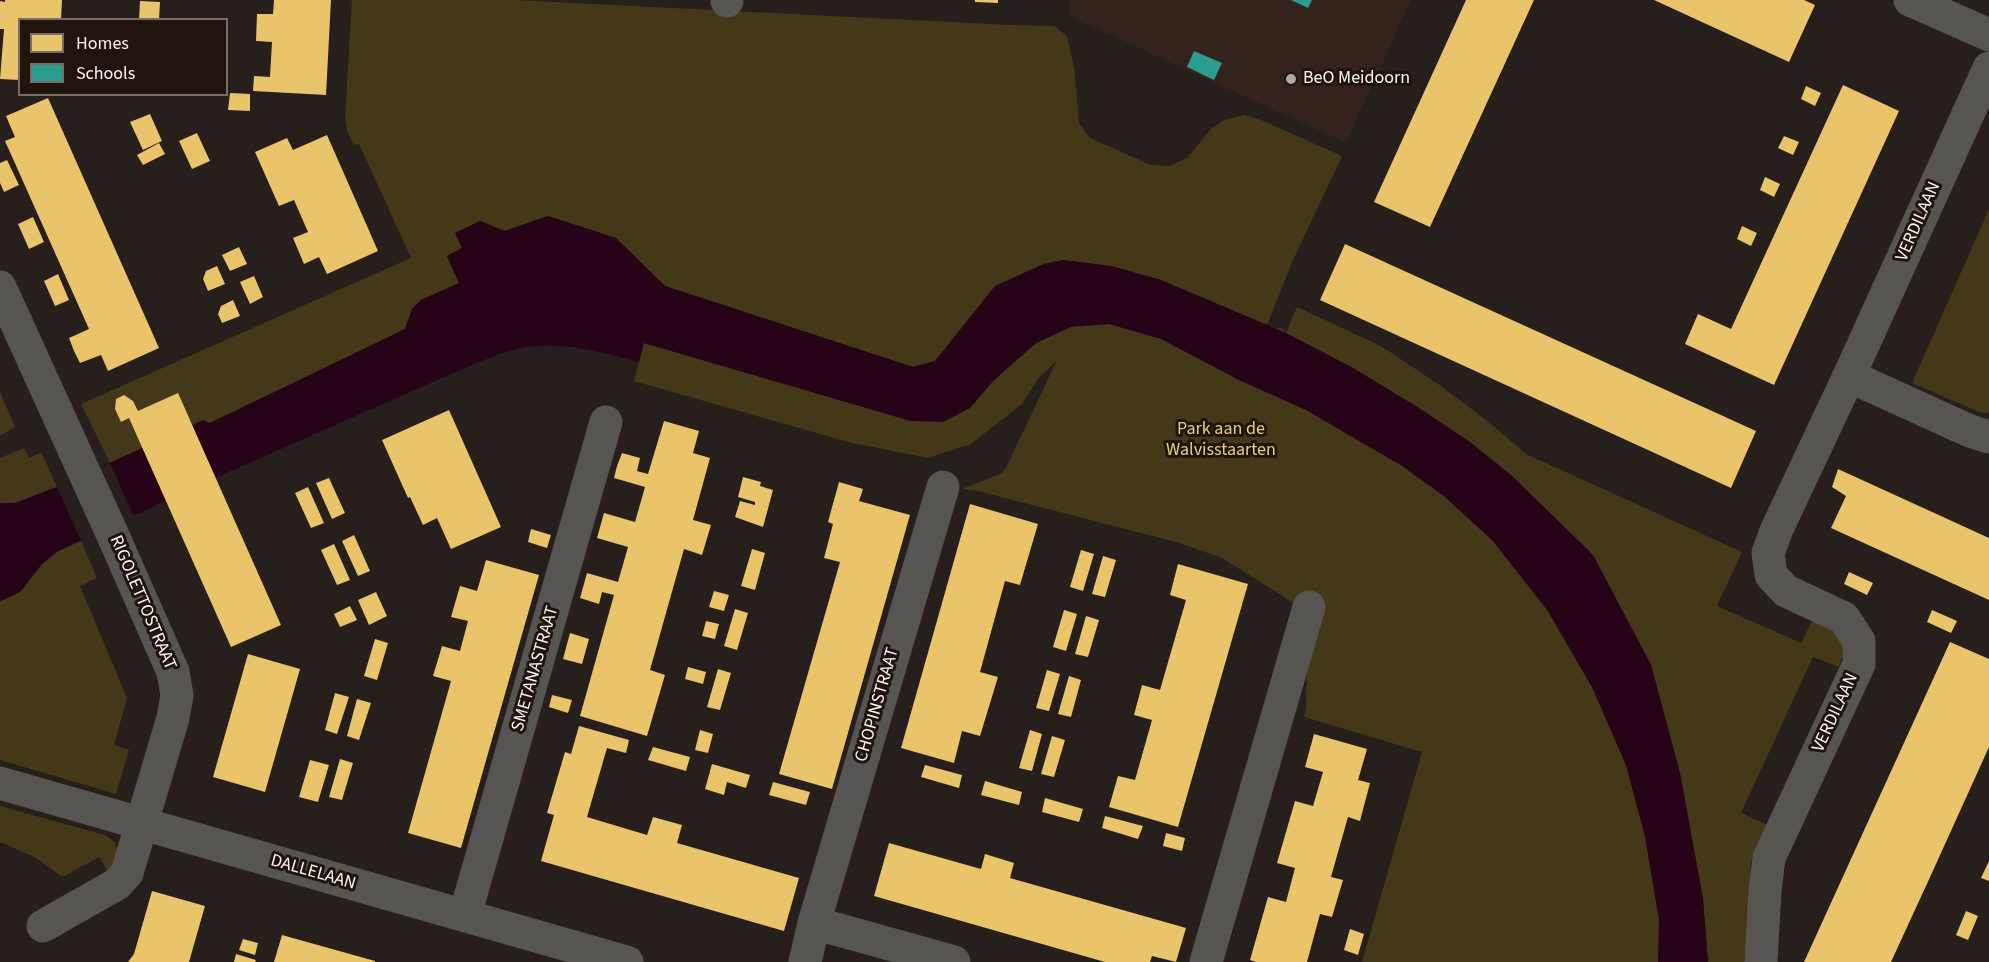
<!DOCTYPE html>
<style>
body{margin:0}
#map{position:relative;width:1989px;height:962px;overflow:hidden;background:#261f1c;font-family:"Source Sans 3",sans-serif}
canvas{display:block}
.legend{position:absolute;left:18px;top:18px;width:210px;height:78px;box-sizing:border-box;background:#20140f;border:2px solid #786d69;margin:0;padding:8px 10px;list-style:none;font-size:18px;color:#fcf3ef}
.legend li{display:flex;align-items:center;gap:12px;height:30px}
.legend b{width:30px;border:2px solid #786d69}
</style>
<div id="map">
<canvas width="1989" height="962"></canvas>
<ul class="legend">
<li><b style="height:16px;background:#e9c46a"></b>Homes</li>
<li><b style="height:16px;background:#2a9d8f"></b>Schools</li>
</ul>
</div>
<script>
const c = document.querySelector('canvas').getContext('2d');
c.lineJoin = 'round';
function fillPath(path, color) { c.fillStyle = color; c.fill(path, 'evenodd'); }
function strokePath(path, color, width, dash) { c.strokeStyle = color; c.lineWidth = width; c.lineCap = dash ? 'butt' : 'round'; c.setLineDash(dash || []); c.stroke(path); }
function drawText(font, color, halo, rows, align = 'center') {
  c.font = font + ' "Source Sans 3",sans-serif'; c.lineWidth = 6; c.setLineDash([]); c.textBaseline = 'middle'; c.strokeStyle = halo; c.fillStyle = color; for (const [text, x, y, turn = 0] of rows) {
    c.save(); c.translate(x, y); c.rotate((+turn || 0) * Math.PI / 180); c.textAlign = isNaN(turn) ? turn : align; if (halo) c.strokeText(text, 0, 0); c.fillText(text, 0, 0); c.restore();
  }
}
fillPath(new Path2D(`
 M1070,0h341l-65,143 -277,-127z`), '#34221c');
fillPath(new Path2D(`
 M352,0h162l495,25 45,1 13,10 7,31 5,56 11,15 61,27 19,1 17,-8 24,-29 13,-9 20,-5 17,5 81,36 -49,104 -26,65 -106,-45 -50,-14 -48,-6 -19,4 -49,22 -60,75 -22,6 -248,-81 -49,-48 -68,-22 -43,15 -25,-10 -24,12 6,15 -15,8 12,27 -38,17 -9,9 -7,20 -195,94 -7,-2 -93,42 -29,-59 330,-146 -52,-114 -5,1 -7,-14 -2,-14z
 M1989,209v204l-10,-1 -67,-29z
 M1297,307l84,39 60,40 49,37 36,31 216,98 -25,54 84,37 12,-24c24,11 38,20 26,48l-26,-10 -72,156 27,12 -17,36 -4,101h-39l-5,-63 -23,-126 -29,-108 -58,-110 -82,-80 -41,-33 -51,-34 -66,-40 -66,-34 115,132 42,30 49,45 55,70 45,78 33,76 19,71 14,84 27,42h-324l60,-210 -118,-35 2,-9 2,-96 -86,-54 -42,-15 -206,-53 -12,-1 40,-16 4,-5 51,-108 -19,19 -16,25 -51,40 -43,14 -80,-16 -214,-61 10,-38 267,78 59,-13 23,-27 43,-38 35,-17 38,-2 22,6 151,-2 4,5z
 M0,392l15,35 -15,9z
 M24,448l5,10 12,-6 16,35 -42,16h-15v-45z
 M81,541l16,37 -17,8 47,112 -13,47 15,5 -13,44 -116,-34v-159c32,-11 24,-20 44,-39 11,-10 23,-15 37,-21z
 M0,806l105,29 10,8 4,12 -11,17 -9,-15 -37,20 -27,-20 -35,-15z`), '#433918');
fillPath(new Path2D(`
 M548,216l68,22 49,48 248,81 22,-6 60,-75 49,-22 19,-4 48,6 50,14 125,53 67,35 66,40 51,34 41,33 82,80 58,110 29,108 23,126 5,63h-50l1,-43 -14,-83 -19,-71 -33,-76 -45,-78 -55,-70 -49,-45 -42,-30 -96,-56 -65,-29 -80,-42 -52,-15 -38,3 -35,16 -43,38 -23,27 -27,14 -32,-1 -267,-78 -5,19c-42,-11 -86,-24 -130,-11 -14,4 -27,10 -40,15l-254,112 -157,73 -16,13 -22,28 -20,9v-98h15l42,-16 146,-67 7,3 187,-90 8,-4 7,-20 9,-9 38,-17 -12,-27 15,-8 -7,-15 25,-12 25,10z`), '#260317');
fillPath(new Path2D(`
 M110,463l24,54 -53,24 -24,-54z`), '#261f1c');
fillPath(new Path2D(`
 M5,0h57l-1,20h-41v60l-20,-1 4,-50h-4v-28l5,1z
 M274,0h57l-5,95 -73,-4 1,-15 16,1 2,-35 -16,-1 1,-27h16z
 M975,0h23v3l-23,-1z
 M1466,0h68l-104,227 -56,-25z
 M1654,0h150l11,5 -26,57z
 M140,1l20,1 -1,18h-20z
 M1843,85l56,26 -125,274 -89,-41 13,-30 33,15z
 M1806,86l15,7 -6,13 -14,-7z
 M230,93l20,1v17l-22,-1z
 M48,98l111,250 -51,23 -7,-16 -21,8 -6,-12 -5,-13 20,-9 -84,-188 10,-4 -9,-21z
 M150,114l12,27 -19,9 -13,-28z
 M197,133l13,28 -18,8 -13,-28z
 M327,135l51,116 -51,23 -8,-17 -15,7 -11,-26 15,-6 -14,-32 -15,6 -24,-54 32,-14 6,12z
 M1784,136l15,6 -6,13 -15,-7z
 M159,143l6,11 -22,11 -6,-10z
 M7,160l12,25 -15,7 -4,-9v-20z
 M1765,177l15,7 -6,13 -14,-7z
 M33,217l11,25 -15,7 -11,-25z
 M1742,226l15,7 -6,13 -14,-7z
 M1345,244l411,187 -25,57 -411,-188z
 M239,247l8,17 -17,7 -8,-16z
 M217,266l8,18 -17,7 -5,-12 3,-8z
 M58,274l11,26 -14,6 -11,-25z
 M254,276l9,21 -13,7 -10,-22z
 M233,300l7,16 -18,7 -4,-9 3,-8z
 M178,393l103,232 -50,22 -102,-229 -8,4 -6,-13 1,-10 8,-4 9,6 5,10z
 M449,410l52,117 -50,22 -14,-31 -14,7 -13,-28 -2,1 -26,-58z
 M664,421l35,10 -6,22 17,5 -17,62 18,5 -9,30 -18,-6 -34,121 15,5 -18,61 -67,-20 34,-121 -12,-3 -3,12 -19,-6 7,-25 31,9 10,-35 -31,-9 7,-25 31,9 10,-35 -31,-9 3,-12 5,-13 18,5 -3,13 11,3z
 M1838,469l151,69v62l-158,-72 15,-32 -14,-9z
 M743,477l18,5 -1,4 13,4 -10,37 -28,-10 5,-16 15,4v-3l-17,-5z
 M329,478l16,35 -13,6 -16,-36z
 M839,482l24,7 -4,12 51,14 -78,274 -53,-15 61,-212 -16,-4 9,-34 -5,-2z
 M308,487l16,36 -13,5 -16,-35z
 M970,504l68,20 -18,61 -15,-4 -25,91 18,5 -18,59 -18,-5 -8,32 -53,-15z
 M531,529l20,6 -4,13 -19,-6z
 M354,535l16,36 -12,5 -16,-35z
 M334,544l16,36 -13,5 -16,-35z
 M752,549l13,4 -10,37 -14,-4z
 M1081,550l13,4 -11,37 -13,-4z
 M1103,556l13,4 -11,37 -13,-3z
 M486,560l53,15 -78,273 -53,-15 43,-152 -18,-5 9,-30 18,5 8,-30 -17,-4 9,-31 17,5z
 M1178,564l70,20 -70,243 -69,-20 9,-31 17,4 17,-60 -18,-5 8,-30 18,5 26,-90 -16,-5z
 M1849,572l24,11 -6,12 -23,-11z
 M714,591l15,4 -5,16 -15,-4z
 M376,592l11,24 -18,9 -11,-25z
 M350,606l7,14 -17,7 -6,-13z
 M735,609l13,4 -11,37 -13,-4z
 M1064,610l13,4 -11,37 -13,-4z
 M1932,610l25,11 -6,12 -24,-11z
 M1086,616l13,4 -11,37 -13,-3z
 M706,621l13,3 -4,15 -13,-3z
 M570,633l19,6 -7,25 -19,-5z
 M375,639l13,4 -11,37 -13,-4z
 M1950,642l39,17v88l-58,128 -40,87h-87z
 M248,654l52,15 -35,123 -52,-15z
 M688,667l18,5 -3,12 -18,-5z
 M718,669l13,4 -11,37 -13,-3z
 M1047,670l13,4 -11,37 -13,-3z
 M1069,676l12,4 -10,37 -13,-3z
 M335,693l14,4 -12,37 -12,-4z
 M552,695l20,5 -4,13 -19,-6z
 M357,699l14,4 -12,37 -12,-4z
 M579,726l50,14 -3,13 -19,-5 -20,69 60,18 6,-18 29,8 -5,18 122,35 -15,53 -243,-70 13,-46 -7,-2 18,-61 6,2z
 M700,730l13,4 -5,19 -13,-3z
 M1030,730l12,4 -10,37 -13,-3z
 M1314,734l53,15 -9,31 12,3 -10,38 -12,-4 -17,60 12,3 -11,37 -12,-3 -13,48h-51l-6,-2 18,-63 18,5 9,-34 -18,-5 18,-62 18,5 10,-34 -18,-5z
 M1052,736l13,4 -11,37 -13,-3z
 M653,747l37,10 -4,14 -38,-11z
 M340,759l13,4 -11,37 -13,-3z
 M310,760l19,5 -11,37 -19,-5z
 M712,764l38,11 -4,13 -19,-6 -3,13 -19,-6z
 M925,765l37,10 -3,13 -38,-11z
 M985,781l37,11 -3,13 -38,-10z
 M773,782l37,10 -4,13 -37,-10z
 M1045,798l38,11 -4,13 -37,-10z
 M1105,816l38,10 -5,13 -36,-11z
 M1166,833l19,5 -3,13 -19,-5z
 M889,843l92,26 4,-15 29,9 -4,15 176,50 -10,34 -24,-6 -2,6h-45l-231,-66z
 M1989,861v20l-8,-3z
 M152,891l53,15 -16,56h-61l6,-8z
 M1966,911l12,5 -10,24 -12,-5z
 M1350,929l14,5 -6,21 -14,-5z
 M282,935l93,26v1h-101z
 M243,939l15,4 -3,12 -16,-5z
 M236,954l20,6 -1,2h-21z`), '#e9c46a');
fillPath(new Path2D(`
 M1291,0h21l-4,8z
 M1194,51l28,12 -8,17 -27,-13z`), '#2a9d8f');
strokePath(new Path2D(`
 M1910,0l79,35
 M727,1v-1
 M0,287l115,253 58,132 4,23 -4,23 -46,155 -10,11 -74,42
 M1849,376l121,55 19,6
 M943,487l-129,436 140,39
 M0,783l627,179
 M465,915l141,-493
 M805,962l9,-39
 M1206,962l103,-355
 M1761,962l4,-71 4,-33 90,-194v-23l-15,-23 -58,-27 -15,-16 -3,-22 8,-22 73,-155 140,-308`), '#565552', 33);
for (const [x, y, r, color] of [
 [1291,79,6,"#b1a9a5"]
]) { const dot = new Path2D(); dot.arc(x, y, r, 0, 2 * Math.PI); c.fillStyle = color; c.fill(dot); strokePath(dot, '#20140f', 2); }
drawText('18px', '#fcf3ef', '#20140f', [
 ["BeO Meidoorn",1303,79]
], 'left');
drawText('18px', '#fcf3ef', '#20140f', [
 ["VERDILAAN",1919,222,-66],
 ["RIGOLETTOSTRAAT",142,603,67],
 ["SMETANASTRAAT",536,669,-74],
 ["CHOPINSTRAAT",878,705,-74],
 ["VERDILAAN",1836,713,-65],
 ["DALLELAAN",313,873,16]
]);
drawText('18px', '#e4cf7e', '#20140f', [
 ["Park aan de",1221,430],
 ["Walvisstaarten",1221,451]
]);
</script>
